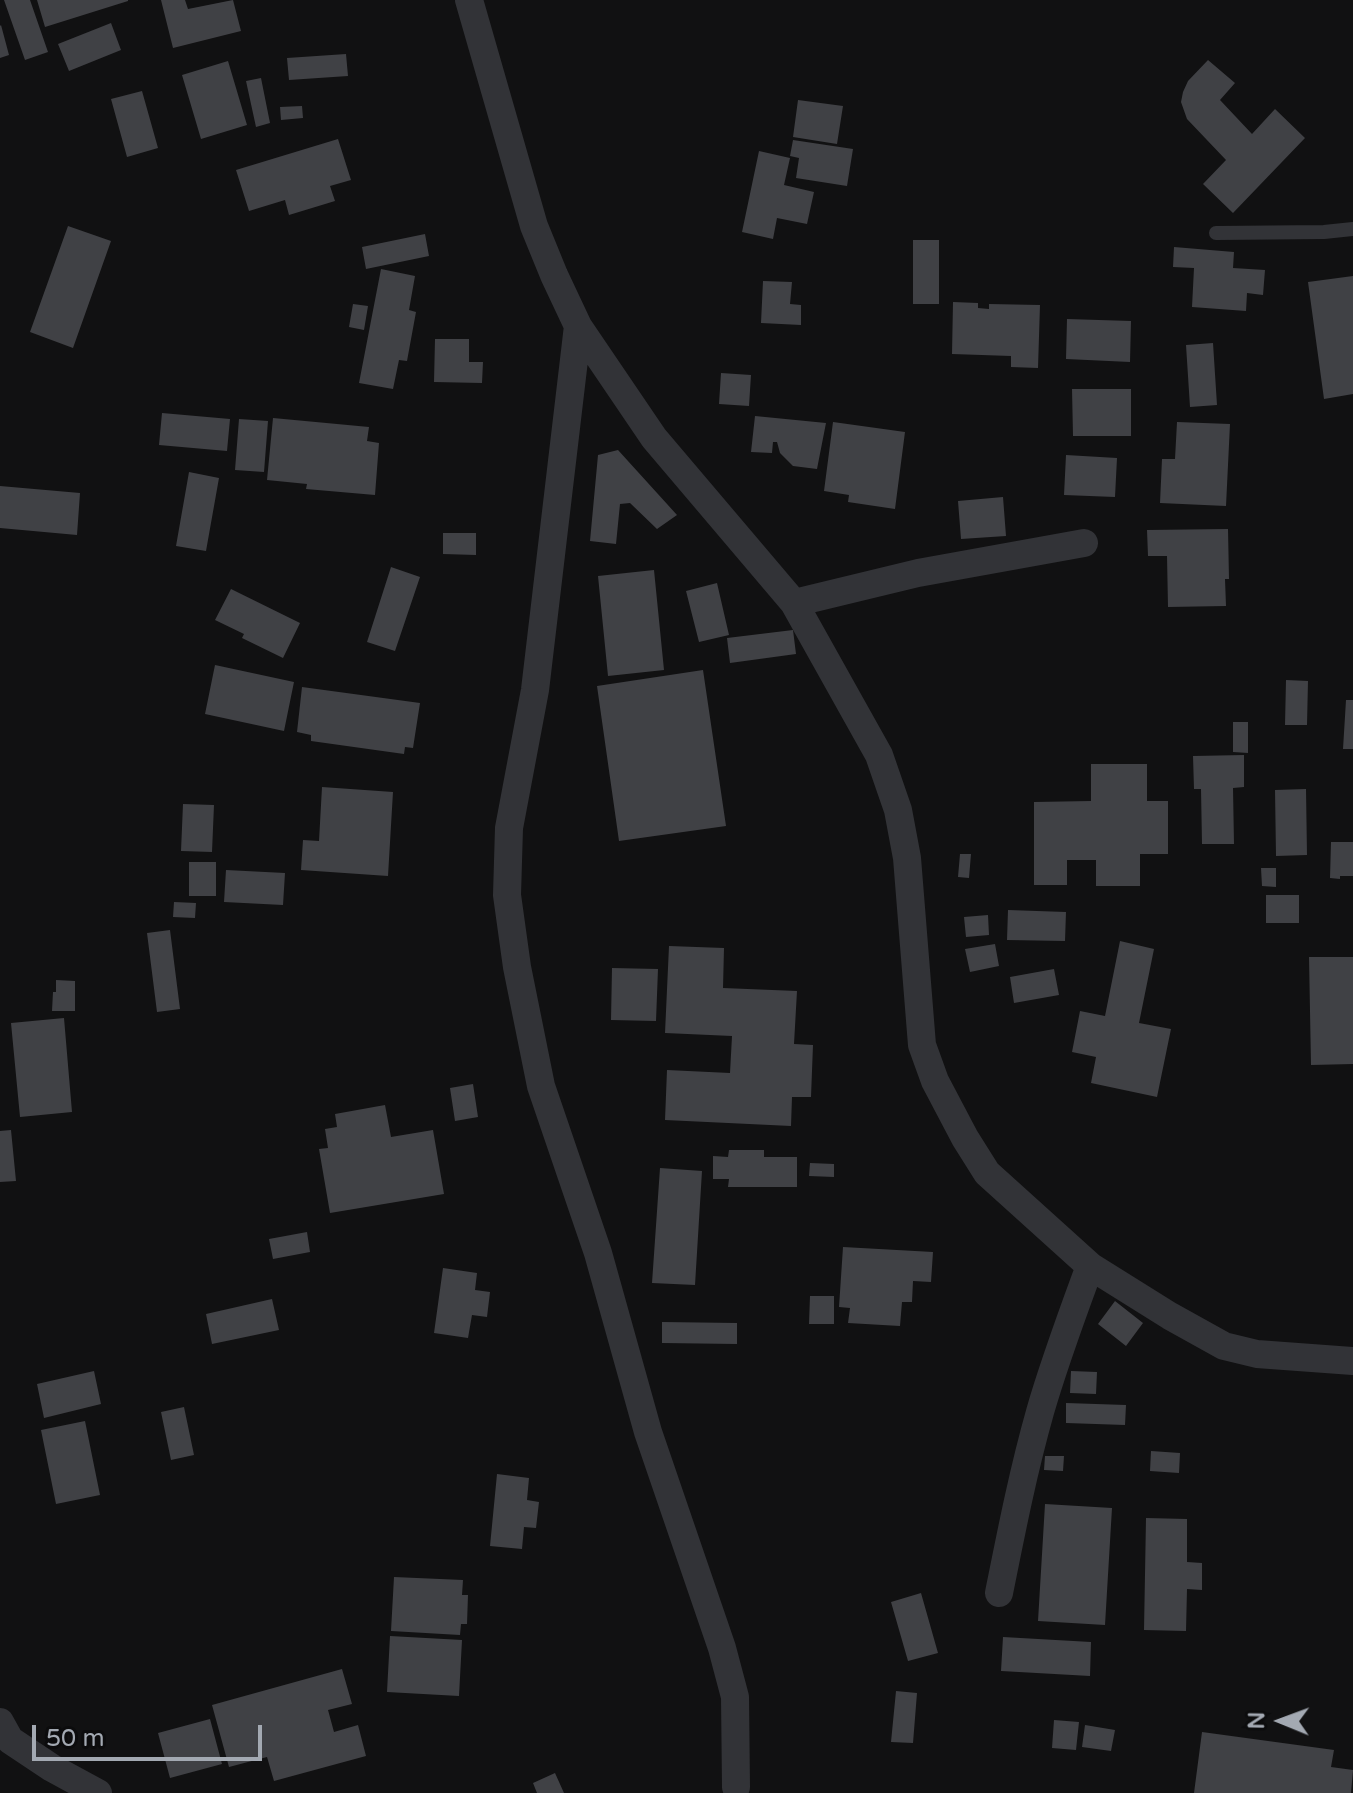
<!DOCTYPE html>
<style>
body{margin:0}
#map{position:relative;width:1353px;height:1793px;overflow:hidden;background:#111112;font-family:"Varela Round",sans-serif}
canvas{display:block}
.north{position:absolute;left:1241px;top:1681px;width:80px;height:80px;-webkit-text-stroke:6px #0c0c0d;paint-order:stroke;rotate:271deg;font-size:22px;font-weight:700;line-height:32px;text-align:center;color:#a3a9b2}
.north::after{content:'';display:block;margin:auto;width:28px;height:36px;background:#a3a9b2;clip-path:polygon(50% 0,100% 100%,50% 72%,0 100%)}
.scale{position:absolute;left:32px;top:1725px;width:230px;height:36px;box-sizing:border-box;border:4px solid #a3a9b2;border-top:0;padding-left:10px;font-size:24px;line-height:28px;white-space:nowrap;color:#a3a9b2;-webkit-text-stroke:6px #0c0c0d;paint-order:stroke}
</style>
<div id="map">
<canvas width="1353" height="1793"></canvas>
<div class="north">N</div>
<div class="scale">50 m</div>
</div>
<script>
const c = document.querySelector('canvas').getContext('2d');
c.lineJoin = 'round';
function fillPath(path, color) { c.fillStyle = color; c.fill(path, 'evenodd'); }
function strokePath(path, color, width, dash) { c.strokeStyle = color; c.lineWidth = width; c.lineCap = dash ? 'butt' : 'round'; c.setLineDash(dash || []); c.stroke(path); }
fillPath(new Path2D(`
 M4,0h26l18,52 -23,8z
 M37,0h91v1l-83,26z
 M161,0h24l3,9 45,-9 8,31 -68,17z
 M111,23l10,27 -52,21 -11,-27z
 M1,25l8,30 -9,3v-32z
 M346,54l2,22 -59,4 -2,-22z
 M1208,60l27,23 -15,17 32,34 23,-25 30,29 -72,75 -30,-29 23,-24 -39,-41 -6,-17 2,-10 5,-11z
 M228,61l19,64 -46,14 -19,-64z
 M261,78l9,45 -14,4 -10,-46z
 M142,91l16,57 -31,9 -16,-58z
 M798,100l45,6 -6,38 -44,-7z
 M302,106l1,12 -22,2 -1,-13z
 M338,139l13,41 -21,6 5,15 -46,14 -4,-15 -36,11 -13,-41z
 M793,140l60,9 -6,37 -51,-8 3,-20 -9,-2z
 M759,151l31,7 -6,27 30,7 -7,32 -30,-6 -4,21 -31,-7z
 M68,226l43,15 -38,107 -43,-16z
 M425,234l4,22 -63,13 -4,-22z
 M913,240h26v64h-26z
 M1174,247l60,5 -1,16 32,2 -2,25 -16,-2 -1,18 -54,-4 2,-39 -21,-1z
 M381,269l34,7 -6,34 7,2 -9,49 -8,-1 -6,29 -34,-6z
 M1353,276v118l-29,5 -16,-117z
 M763,281l29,1 -2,22 11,1v20l-40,-2z
 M953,302l25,1v5l11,1v-5l51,1 -2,63 -27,-1v-11l-59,-2z
 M353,304l15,2 -4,24 -15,-3z
 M1067,319l64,2 -1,41 -64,-3z
 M435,339h34v23h14l-1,21 -48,-1z
 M1213,343l4,62 -27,2 -4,-62z
 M721,373l30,2 -2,31 -30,-2z
 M1072,389h59v47h-58z
 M162,413l68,6 -3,32 -68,-6z
 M755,416l71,7 -9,46 -24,-3 -13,-13 -3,-11h-4l-1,11 -21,-1z
 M273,418l96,9 -2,14 12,2 -4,52 -69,-6 1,-5 -40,-4z
 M239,419l29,2 -4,51 -29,-2z
 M833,422l72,10 -10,77 -47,-7 1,-7 -25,-4z
 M1177,422l53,2 -4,82 -66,-3 2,-44h13z
 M618,450l59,65 -20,14 -27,-26 -10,1 -4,40 -26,-3 8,-86z
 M1066,455l51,3 -2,39 -51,-2z
 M189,472l30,6 -13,73 -30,-5z
 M0,486l80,7 -3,42 -77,-7z
 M1003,497l3,39 -45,3 -3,-38z
 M1228,529l1,50h-4l1,27 -58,1 -1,-51h-19l-1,-26z
 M443,533h33v22l-33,-1z
 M391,567l29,10 -25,74 -28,-9z
 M654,570l10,100 -56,6 -10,-100z
 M717,583l12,52 -30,7 -13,-51z
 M231,589l69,34 -17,35 -41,-20 2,-4 -29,-14z
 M793,630l3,24 -66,9 -3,-25z
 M215,665l79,17 -10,49 -79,-17z
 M703,670l23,156 -107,15 -22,-155z
 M1286,680l22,1 -1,44h-22z
 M302,687l118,16 -7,45 -8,-1 -1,7 -93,-13v-6l-14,-3z
 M1346,700h7v49h-10z
 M1233,722h15v31l-15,-1z
 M1244,755v32l-11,1 1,56h-32l-1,-55h-7l-1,-33z
 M1091,764h56v37h21v53h-28v32h-44v-26h-29v25h-33v-83l57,-1z
 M322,787l71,5 -5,84 -87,-6 2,-30 16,1z
 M1306,789l1,66 -31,1 -1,-66z
 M183,804l31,1 -2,47 -31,-1z
 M1331,842h22v34h-13v3l-10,-1z
 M960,854h11l-2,24 -11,-1z
 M189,862h27v34h-27z
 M1261,868h15v19l-14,-1z
 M226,870l59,3 -2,32 -59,-3z
 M1266,895h33v28h-33z
 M174,902l22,1 -1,15 -22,-1z
 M1008,910l58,2 -1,29 -58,-1z
 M988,915l1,20 -23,2 -2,-20z
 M170,930l10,79 -23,3 -10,-79z
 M1120,941l34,8 -15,74 32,6 -14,68 -66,-14 5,-26 -24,-5 8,-41 25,5z
 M995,944l4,22 -29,6 -5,-23z
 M669,946l55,2 -1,40 74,3 -3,53 19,1 -2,52h-19l-1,29 -126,-6 2,-50 63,3 2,-37 -67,-3z
 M1309,957h44v107l-42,1z
 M612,968l46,1 -2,52 -45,-1z
 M1054,969l5,26 -45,8 -4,-26z
 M56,980l19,1v30h-23l1,-19h3z
 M64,1018l8,94 -52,5 -9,-94z
 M473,1084l5,33 -23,4 -5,-33z
 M385,1105l6,32 42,-7 11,64 -114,19 -11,-64 9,-1 -3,-19 12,-2 -2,-13z
 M11,1130l5,51 -16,1v-51z
 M729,1150h35v7h33v30h-69l1,-8h-16v-23l15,1z
 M810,1163l24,1v13l-25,-1z
 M660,1168l42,3 -7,114 -43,-2z
 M307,1232l3,20 -37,7 -4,-20z
 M843,1247l90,5 -2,30 -18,-1 -1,21h-10l-2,24 -52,-3 2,-15 -11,-1z
 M443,1268l34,5 -2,17 15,2 -3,25 -15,-2 -4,23 -34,-5z
 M810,1296h24v28h-25z
 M272,1299l7,31 -67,14 -6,-30z
 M1115,1301l28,22 -17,23 -28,-22z
 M662,1322l75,1v21l-75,-1z
 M94,1371l7,33 -57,14 -7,-34z
 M1071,1371l26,1 -1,22 -26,-1z
 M1066,1403l60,2 -1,20 -59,-2z
 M184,1407l10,48 -23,5 -10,-48z
 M85,1421l15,74 -44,9 -15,-74z
 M1151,1451l29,2 -1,20 -29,-2z
 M1045,1456h19l-1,15 -19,-1z
 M497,1474l32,4 -2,22 12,2 -3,26 -12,-1 -2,22 -32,-3z
 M1045,1504l67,4 -7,117 -67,-4z
 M1146,1518l41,1v43l15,1v27l-15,-1 -1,42 -42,-1z
 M394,1577l69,3 -1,15h6l-1,29h-6l-1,11 -69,-4z
 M921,1593l17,60 -30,8 -17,-59z
 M390,1636l72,4 -3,56 -72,-4z
 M1003,1637l88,5 -1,34 -89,-5z
 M342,1669l10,35 -24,6 6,22 24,-7 8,31 -92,25 -7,-24 -38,10 -17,-62z
 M896,1691l21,2 -4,50 -22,-1z
 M210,1719l12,45 -52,14 -12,-45z
 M1054,1720l25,2 -3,28 -24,-2z
 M1085,1725l30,5 -4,21 -29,-4z
 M1202,1732l132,18 -3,17 22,3 -2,23h-157z
 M555,1773l9,20h-27l-4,-10z`), '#404145');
strokePath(new Path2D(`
 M1216,233l108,-1 29,-3`), '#323337', 14);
strokePath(new Path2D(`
 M469,0l65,226 20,49 24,51 76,112 140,165 85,152 19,55 9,48 15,187 13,36 30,57 22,35 103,93 80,50 54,30 33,8 96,7
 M578,326l-43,364 -26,138 -2,67 10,72 24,119 57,167 50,179 74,216 13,49 1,90
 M794,603l124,-30 166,-30
 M999,1593c12,-60 24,-121 41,-181 14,-49 32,-97 50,-146
 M0,1722l10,18 42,28 46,25`), '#323337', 28);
</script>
